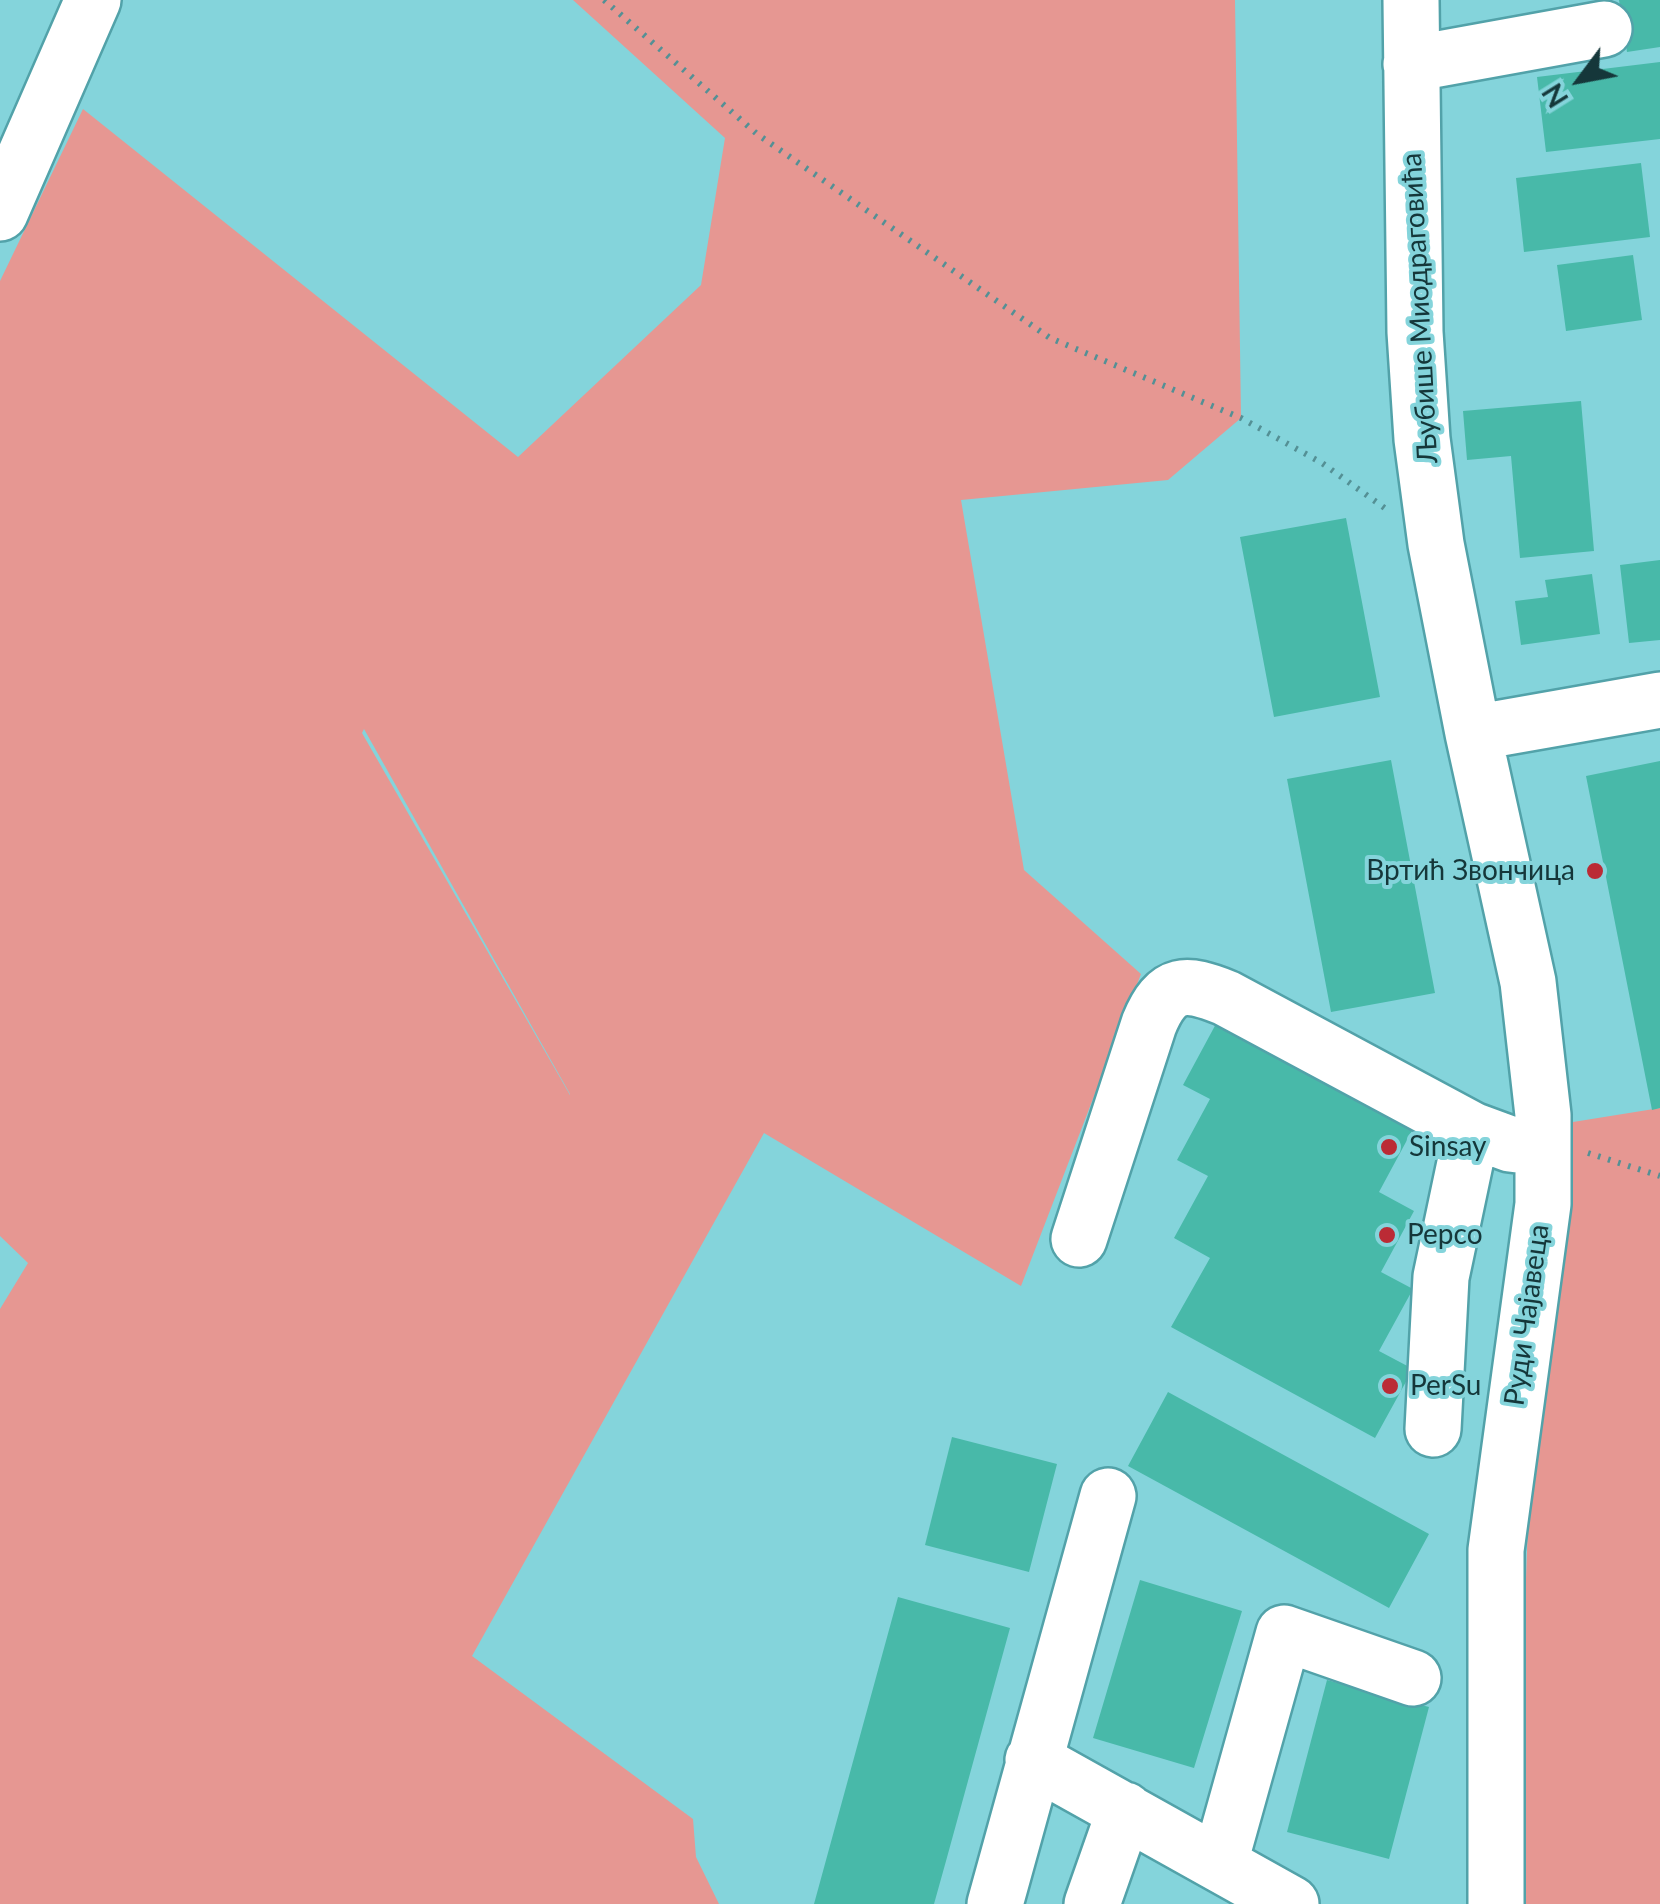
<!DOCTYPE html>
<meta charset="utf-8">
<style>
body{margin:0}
#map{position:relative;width:1660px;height:1904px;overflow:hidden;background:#84d4db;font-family:Lato,sans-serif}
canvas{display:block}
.north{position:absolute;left:1530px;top:30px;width:100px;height:100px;-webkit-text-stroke:8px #84d4db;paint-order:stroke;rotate:238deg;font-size:28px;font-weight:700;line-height:40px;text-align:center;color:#15373a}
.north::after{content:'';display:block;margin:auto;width:35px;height:45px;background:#15373a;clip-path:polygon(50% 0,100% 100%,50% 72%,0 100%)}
</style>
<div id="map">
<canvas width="1660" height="1904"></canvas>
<div class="north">N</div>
</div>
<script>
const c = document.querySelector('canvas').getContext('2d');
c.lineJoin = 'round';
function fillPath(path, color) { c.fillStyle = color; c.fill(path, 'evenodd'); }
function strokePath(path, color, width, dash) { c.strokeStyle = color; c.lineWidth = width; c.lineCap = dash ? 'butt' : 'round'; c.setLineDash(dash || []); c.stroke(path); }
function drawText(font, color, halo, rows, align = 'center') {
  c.font = font + ' Lato,sans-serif'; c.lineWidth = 8; c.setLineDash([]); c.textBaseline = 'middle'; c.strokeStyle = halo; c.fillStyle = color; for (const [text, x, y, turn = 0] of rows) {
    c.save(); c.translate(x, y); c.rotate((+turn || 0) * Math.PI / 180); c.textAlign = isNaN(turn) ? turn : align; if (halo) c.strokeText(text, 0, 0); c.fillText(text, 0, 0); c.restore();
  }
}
fillPath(new Path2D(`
 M573,0h662l6,418 -73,62 -207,20 63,370 117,104 -120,312 -257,-153 -292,523 221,163 3,38 23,47h-719v-595l28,-46 -28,-27v-955l83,-172 435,348 183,-172 24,-147zM364,729l206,365v1l-208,-362z
 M1660,1108v796h-137l-4,-44 5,-225 18,-508z`), '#e69792');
fillPath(new Path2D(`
 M1619,0h41v47l-33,5z
 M1660,62v77l-114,13 -9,-75z
 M1641,163l9,74 -126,15 -8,-74z
 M1633,255l9,65 -76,11 -9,-66z
 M1581,401l13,150 -74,7 -9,-102 -44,4 -4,-49z
 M1346,518l34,179 -106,20 -34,-180z
 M1660,560v80l-31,3 -9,-78z
 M1592,574l8,60 -79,11 -6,-44 33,-4 -3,-17z
 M1391,760l44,233 -104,19 -44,-233z
 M1660,761v347l-8,2 -66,-334z
 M1217,1022l196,107 -34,63 35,19 -33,61 32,17 -34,62 34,18 -38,69 -204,-111 39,-69 -36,-20 34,-62 -31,-16 33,-61 -27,-14z
 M1168,1392l261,142 -40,74 -261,-142z
 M952,1437l105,27 -28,108 -104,-27z
 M1140,1580l102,31 -48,157 -101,-30z
 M898,1597l112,31 -64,233 -12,43h-120z
 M1327,1680l102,27 -40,152 -102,-27z`), '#48b9a9');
const minor = new Path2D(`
 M1411,0l4,332 7,107 14,105 37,189 55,249 15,133v89l-47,346v354
 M1411,64l193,-35
 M0,213l93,-213
 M1473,733l187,-33
 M1079,1239l70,-215c18,-44 37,-42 77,-26l246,132 38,14 32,4
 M1433,1429l8,-152 31,-147
 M1033,1760l258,144
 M1220,1862l64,-229 129,45
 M995,1904l113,-408
 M1092,1904l33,-94`);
strokePath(minor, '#52a2a9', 60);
strokePath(new Path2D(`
 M604,0l153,134 293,204 191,80 81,45 64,46
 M1588,1153l72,23`), '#549095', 6, [2.5, 8]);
strokePath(minor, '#fff', 55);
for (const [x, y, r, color] of [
 [1595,871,10,"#bb2b35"],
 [1389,1147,10,"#bb2b35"],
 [1387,1235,10,"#bb2b35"],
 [1390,1386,10,"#bb2b35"]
]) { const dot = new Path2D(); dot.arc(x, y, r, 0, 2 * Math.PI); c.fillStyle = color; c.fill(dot); strokePath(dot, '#84d4db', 4); }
drawText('28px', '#15373a', '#84d4db', [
 ["Љубише Миодраговића",1420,308,-93],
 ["Руди Чајавеца",1527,1315,-82]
]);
drawText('28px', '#15373a', '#84d4db', [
 ["Вртић Звончица",1575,871,"right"],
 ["Sinsay",1409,1147],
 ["Pepco",1407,1235],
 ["PerSu",1410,1386]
], 'left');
</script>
